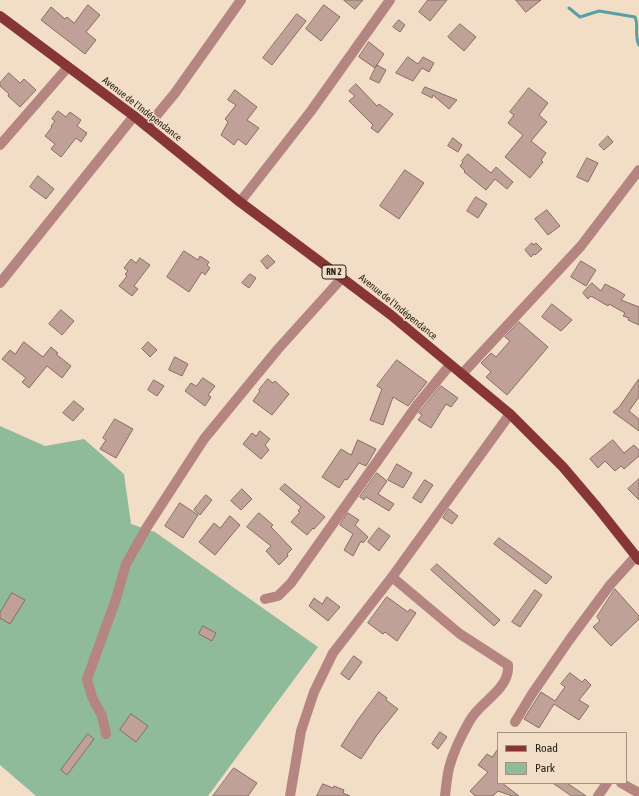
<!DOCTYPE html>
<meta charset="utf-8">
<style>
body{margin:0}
#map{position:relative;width:639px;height:796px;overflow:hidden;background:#f2dec6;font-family:"Asap Condensed",sans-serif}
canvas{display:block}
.legend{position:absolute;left:497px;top:732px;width:130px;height:52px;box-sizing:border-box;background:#f2dec6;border:1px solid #a19280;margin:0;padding:5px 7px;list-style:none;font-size:12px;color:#282118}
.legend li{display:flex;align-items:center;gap:8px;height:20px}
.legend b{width:20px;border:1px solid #a19280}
</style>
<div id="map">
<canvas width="639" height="796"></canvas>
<ul class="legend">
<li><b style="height:5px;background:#873535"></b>Road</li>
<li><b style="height:11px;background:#90bb9a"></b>Park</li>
</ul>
</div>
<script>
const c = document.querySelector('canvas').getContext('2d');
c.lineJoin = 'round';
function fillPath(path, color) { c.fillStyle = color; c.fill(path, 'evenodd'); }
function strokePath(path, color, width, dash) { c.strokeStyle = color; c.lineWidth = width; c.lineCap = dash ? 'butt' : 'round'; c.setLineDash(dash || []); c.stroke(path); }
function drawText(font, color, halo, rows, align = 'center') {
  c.font = font + ' "Asap Condensed",sans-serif'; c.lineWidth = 3; c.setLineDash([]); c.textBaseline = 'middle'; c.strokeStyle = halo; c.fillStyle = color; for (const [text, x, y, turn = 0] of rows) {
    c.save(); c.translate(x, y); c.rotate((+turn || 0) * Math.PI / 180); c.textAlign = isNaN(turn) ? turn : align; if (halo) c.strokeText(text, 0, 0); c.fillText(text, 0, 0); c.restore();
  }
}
fillPath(new Path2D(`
 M0,426l45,20 39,-7 40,35 7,50 24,8 163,115 -110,149h-172l-36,-31z`), '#90bb9a');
strokePath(new Path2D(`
 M569,8l11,9 19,-6 36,6c4,8 -1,19 4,28`), '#57a0a4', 3);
const building = new Path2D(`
 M344,0h19l-8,9z
 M428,0h19l-17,21 -11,-9z
 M516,0h25l-15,12z
 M88,5l12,10 -14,17 10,8 -11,14 -44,-34 10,-13 14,12 2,-2 7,6z
 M324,5l16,12 -19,24 -15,-12z
 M297,14l9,7 -34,44 -9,-7z
 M399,20l6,5 -5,7 -7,-5z
 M460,24l16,13 -12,14 -16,-14z
 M369,42l15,12 -9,14 -16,-11z
 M408,57l10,7 5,-7 11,6 -5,9 -7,-4 -9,13 -17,-8z
 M377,65l9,5 -7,13 -9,-4z
 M9,73l11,10 4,-4 12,11 -16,17 -12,-11 1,-2 -9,-8v-3z
 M356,84l21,22 2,-2 14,10 -15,19 -7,-5 2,-3 -24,-24 6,-5 -6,-5z
 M425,87l10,4 22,9 -8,9 -16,-14 -1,3 -10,-5z
 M529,88l19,15 -9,12 8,7 -16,19 15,12 -5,7 2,2 -13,16 -25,-21 18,-22 -15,-12 6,-8 -4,-3z
 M235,90l22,17 -10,13 12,8 -13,17 -8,-6 -4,6 -13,-10 7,-13 -3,-3 11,-14 -8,-5z
 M58,111l8,6 4,-5 11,8 -4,6 10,7 -6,9 -5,-4 -15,19 -10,-8 4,-5 -10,-8 7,-9 -1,-1 4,-5 -3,-2z
 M608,136l5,6 -9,8 -5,-5z
 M453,138l9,7 -4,7 -10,-6z
 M468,154l23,19 5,-6 17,15 -6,7 -12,-10 -9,11 -22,-18 1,-1 -5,-5 3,-4 -1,-1z
 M587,158l11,5 -10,19 -11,-5z
 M405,170l19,13 -25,36 -19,-13z
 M38,176l16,13 -8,10 -16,-12z
 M476,197l11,7 -9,14 -11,-7z
 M547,210l13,16 -12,9 -13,-16z
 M532,243l1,2 3,-2 6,6 -7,6 -1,-1 -3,3 -6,-7z
 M184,251l14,9 2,-4 9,6 -2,3 3,3 -5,7 -3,-3 -13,20 -22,-15z
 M268,255l7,7 -8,7 -6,-8z
 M140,258l10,7 -16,21 4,3 -6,7 -13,-10 8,-10 -2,-2 3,-3 -4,-3 7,-9 5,4z
 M581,261l15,9 -10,16 -15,-9z
 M250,274l6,4 -7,10 -7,-5z
 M592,283l9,8 4,-7 12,6 8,5 -4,5 18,7v18l-11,-5 1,-2 -6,-2 2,-3 -16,-9 -1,2 -17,-10 -3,3 -5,-6z
 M552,304l20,16 -11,11 -19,-14z
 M61,310l13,11 -12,14 -13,-11z
 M519,322l29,25 -41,48 -21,-18 5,-5 -10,-9 10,-10 5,4 14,-16 -5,-4z
 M24,342l19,15 8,-10 7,6 -2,1 15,12 -9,12 -15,-12 -18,22 -7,-6 4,-4 -24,-19 8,-9 5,4z
 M148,342l9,8 -7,7 -8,-8z
 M175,357l13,7 -6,12 -13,-6z
 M397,360l30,22 -19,24 -15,-9 -10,28 -13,-5 12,-31 -5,-3z
 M203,378l12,8 -7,9 3,2 -6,9 -20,-15 6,-8 5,3z
 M268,379l5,4 2,-2 14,13 -17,21 -19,-14 7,-10 -1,-1z
 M639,379v18l-10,14 10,8v12l-26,-19 6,-5z
 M154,380l10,6 -7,10 -9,-6z
 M441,386l17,12 -7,9 -5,-3 -15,24 -13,-8 4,-5 -3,-2z
 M74,401l10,8 -11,12 -10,-8z
 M115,419l18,10 -17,29 -16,-9 6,-9 -3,-2z
 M260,431l10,8 -5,6 4,5 -8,9 -18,-15 9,-11 4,3z
 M358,440l18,9 -10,17 -7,-3 -12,17 -2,-1 -6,9 -17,-11 19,-28 10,6z
 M613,440l11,13 10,-8 5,5v6l-15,13 -3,-3 -6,5 -10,-10 -7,7 -8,-9z
 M397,464l15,9 -9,15 -15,-8z
 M377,473l10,8 -9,13 16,10 -5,7 -23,-14 -2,3 -4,-3z
 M639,479v21l-11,-11z
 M425,480l8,5 -12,18 -8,-5z
 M285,484l40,33 -11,12 -1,-1 -6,7 -16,-13 9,-10 -2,-1 3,-4 -21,-18z
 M242,489l10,10 -11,11 -10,-9z
 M206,495l6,5 -12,15 -6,-5z
 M180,503l18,12 -15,23 -18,-12z
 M449,509l9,7 -6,8 -9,-6z
 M259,513l14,12 -2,2 21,22 -5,5 1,2 -9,9 -13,-14 5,-5 -24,-19z
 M348,513l11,7 -4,5 13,12 -5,6 -2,-2 -8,15 -9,-6 9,-16 -13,-9z
 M230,516l10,9 -25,30 -16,-13 15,-19 6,5z
 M379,528l11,8 -11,15 -11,-9z
 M499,538l53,39 -6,7 -52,-40z
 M437,564l63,56 -6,6 -63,-56z
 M615,589l24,27v3l-28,27 -18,-19 7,-6 -3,-4z
 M535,590l7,5 -22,32 -8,-5z
 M12,593l13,7 -15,24 -10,-6v-5z
 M327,597l13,10 -12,14 -19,-15 5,-8 8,6z
 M387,597l21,15 2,-3 6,4 -19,28 -12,-9 -2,2 -15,-11z
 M203,626l13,7 -4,8 -13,-7z
 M354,656l8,6 -13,18 -8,-6z
 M570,673l12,9 3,-3 6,6 -12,15 10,6 -10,14 -25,-16 -15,24 -15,-9 17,-27 14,9 10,-14 -4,-3z
 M379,692l8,6 -1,2 12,9 -21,26 -16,24 -20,-13 16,-25z
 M131,714l17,12 -12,16 -16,-12z
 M440,732l7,5 -9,12 -6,-5z
 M88,734l6,5 -27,36 -6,-5z
 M498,749v34h4l17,13h-7l-14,-5 -5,5h-18l-5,-5 18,-19 -10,-7 9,-11 5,3z
 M234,768l23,15 -9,13h-35z
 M553,783h14l19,13h-14z
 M323,784l10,4 1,-2 10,4 -1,3 7,3h-33z`);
fillPath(building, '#bfa197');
strokePath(building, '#886d63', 1);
strokePath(new Path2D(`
 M147,127l28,-34 66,-93
 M0,145l68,-78
 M240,202l71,-91 79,-111
 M0,283l134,-167
 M462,374l119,-128 58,-76
 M392,577l68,57 48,31c2,25 -29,37 -39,57 -8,14 -16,31 -20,46 -2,9 -3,19 -4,28
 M265,599l13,-3 13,-13 126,-178 33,-40
 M515,722l17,-28 38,-55 40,-54 26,-29
 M106,734l-4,-18 -10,-19 -5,-18 29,-80 10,-35 21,-37 57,-88 74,-90 64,-71
 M621,783l18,10
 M290,796l11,-65 13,-39 19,-39 59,-76 118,-163
 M598,796l9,-13`), '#b58582', 10);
strokePath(new Path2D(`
 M0,16l134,100 106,86 102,76 49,37 119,99 53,53 34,40 42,53`), '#873535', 10);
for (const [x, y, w] of [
 [334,272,24]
]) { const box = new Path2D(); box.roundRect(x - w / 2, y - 7, w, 14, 3); c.fillStyle = '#f2dec6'; c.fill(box); strokePath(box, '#282118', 1); }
drawText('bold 9px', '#282118', null, [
 ["RN 2",334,272]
]);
drawText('10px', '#282118', '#f2dec6', [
 ["Avenue de l'Indépendance",142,109,38],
 ["Avenue de l'Indépendance",398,307,39]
]);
</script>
